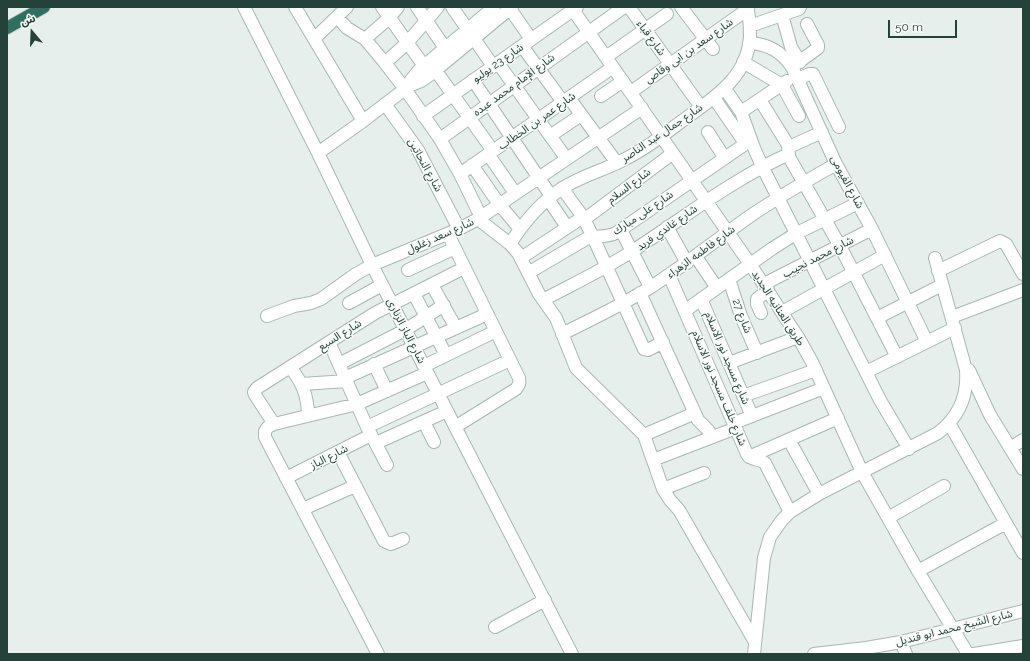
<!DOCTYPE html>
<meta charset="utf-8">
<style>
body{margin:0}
#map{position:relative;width:1030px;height:661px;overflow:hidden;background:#e6efeb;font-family:Raleway,"Noto Sans Arabic",sans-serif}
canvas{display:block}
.frame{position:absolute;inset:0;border:8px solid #24423a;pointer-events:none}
.north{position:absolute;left:12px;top:12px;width:40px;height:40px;-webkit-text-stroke:3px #f7fbf9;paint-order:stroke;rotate:341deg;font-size:11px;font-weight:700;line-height:16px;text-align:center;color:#24423a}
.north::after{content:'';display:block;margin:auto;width:14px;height:18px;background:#24423a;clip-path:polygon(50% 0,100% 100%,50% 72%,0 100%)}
.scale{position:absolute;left:888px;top:20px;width:69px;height:18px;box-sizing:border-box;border:2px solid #24423a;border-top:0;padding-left:5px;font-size:12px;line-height:14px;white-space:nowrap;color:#24423a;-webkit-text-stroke:3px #f7fbf9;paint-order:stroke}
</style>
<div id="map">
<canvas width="1030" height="661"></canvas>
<div class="frame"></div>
<div class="north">ش</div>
<div class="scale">50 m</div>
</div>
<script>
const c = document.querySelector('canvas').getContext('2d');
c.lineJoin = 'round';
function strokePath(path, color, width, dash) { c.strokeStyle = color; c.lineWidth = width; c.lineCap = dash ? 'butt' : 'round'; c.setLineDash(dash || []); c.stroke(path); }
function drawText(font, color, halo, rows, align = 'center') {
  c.font = font + ' Raleway,"Noto Sans Arabic",sans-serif'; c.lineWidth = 3; c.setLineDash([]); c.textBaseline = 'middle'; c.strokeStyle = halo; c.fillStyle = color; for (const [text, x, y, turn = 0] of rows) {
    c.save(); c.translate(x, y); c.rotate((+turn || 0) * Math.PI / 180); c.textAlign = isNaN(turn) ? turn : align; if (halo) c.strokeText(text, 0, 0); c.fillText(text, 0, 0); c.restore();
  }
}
const minor = new Path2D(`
 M244,7l74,146 54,112 200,389
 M295,7l68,114
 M382,7l42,59
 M417,7l28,41
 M452,7l41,59
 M571,7l179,257 48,73 14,25 50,110 56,99 50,83
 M629,7l72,100
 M681,7l32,42
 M510,9l21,30
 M782,15l9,32 9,15
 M337,17l10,11 18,11 20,24 20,26 35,50 20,35 21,43
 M750,26l49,-17 1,-2
 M314,39l33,-32
 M365,39l24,-21 9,-11
 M749,43c19,1 32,8 43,24l44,97 36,65 55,113
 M522,46l41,56
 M606,57l61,-43
 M743,62l39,23 17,31
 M385,63l22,-20 31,-36
 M498,63l68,95
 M431,64l62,87
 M792,67l26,-19v-3l-11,-21
 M798,79l11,-5h4l26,53
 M473,80l78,116
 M409,86l2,-6 8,-10 75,-63
 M725,89l16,23 13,36 8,18 118,234 29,49
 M631,92l117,-83
 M601,96l22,-15
 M569,98l48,65
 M714,98l31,45
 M760,100l28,45 1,12 51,89 57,111
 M385,104l33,46 41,79
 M741,112l46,-31
 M423,116l154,-109
 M708,132l16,25
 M550,136l31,-21
 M440,139l184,-132
 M789,147l33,-15
 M318,153l45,-32 46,-35 12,-5 10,-7 81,-67
 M488,154l27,39
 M472,165l27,39 21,25
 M460,174l153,-107
 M562,188l21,29 10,20 51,112 4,1 15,-8
 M548,199l19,28
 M478,219l32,25 8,9 21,41 17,24 20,50 68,67 19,54 7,11 9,10 76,132
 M585,219l88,-66
 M667,227l20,36
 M621,230l29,57
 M448,234l71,144c1,5 0,7 -3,11l-61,38
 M510,244c14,-22 30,-41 51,-55 21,-14 45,-19 66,-31 20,-10 38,-24 55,-37 31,-23 65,-42 68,-84 0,-10 0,-20 -3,-30
 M696,257l21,31
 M521,258l62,-41
 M408,270l47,-22
 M938,271l62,-30 6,3 17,30
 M528,273l58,-34c10,-4 20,-1 30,-6l135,-93
 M669,275l78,179c4,7 12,4 18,9l25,49
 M729,279l12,37 16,37
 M764,284l108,-55
 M432,285l24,43
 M640,293l58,127 10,10 4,7
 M414,294l32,61
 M701,299l51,117
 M543,300c30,-16 62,-31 91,-50 51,-33 99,-71 155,-96
 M349,303l33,-18
 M686,310l87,-62 24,-15 61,-30
 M782,312l103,-57
 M761,313l-4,-9v-5l11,-9
 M267,316l27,-10 17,-3 10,-4 35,-25 16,-9 87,-36 19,-10 164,-111
 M952,317l71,-27
 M877,318l65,-33
 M562,334c30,-15 60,-29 89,-47 35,-23 68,-49 102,-73 27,-18 55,-34 83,-50
 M329,342l38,85 20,38
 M729,363l69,-26
 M339,364l66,-34 39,-25
 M374,364l13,27
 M424,366l72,-35
 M290,367c12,15 18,29 18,49
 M969,370l21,45 33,54
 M866,372l89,-44
 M345,378l142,-64
 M302,384l45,-3
 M743,396l73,-26
 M424,422l10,20
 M734,423l90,-35
 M949,423l74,130
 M274,424l-19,-29 -1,-3 3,-4 118,-75 89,-45
 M367,427l143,-67
 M644,435l51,-22
 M789,440l30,54
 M376,443l71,-32
 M1010,448l13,-8
 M338,452l46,89 7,3 12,-5
 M749,457l89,-39
 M653,460l83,-32
 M286,478l85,-43
 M663,489l41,-16
 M303,509l52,-23
 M888,518l56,-32
 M918,571l88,-48
 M495,627l50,-27
 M901,642l5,12
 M378,654l-113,-217v-6l3,-4 6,-3 83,-20 70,-31
 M754,654l10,-96 6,-21 12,-17 8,-8 29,-18 119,-61c21,-16 30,-37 28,-63l-31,-112
 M814,654l52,-6 35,-6 122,-31
 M974,654l49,-8`);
const highway = new Path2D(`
 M7,28l37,-21`);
strokePath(minor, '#a8b8b2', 14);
strokePath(highway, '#c2cac8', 14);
strokePath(minor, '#fff', 12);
strokePath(highway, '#2f6f62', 12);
drawText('11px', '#24423a', '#f7fbf9', [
 ["شارع قباء",651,38,54],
 ["شارع سعد بن ابى وقاص",689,51,-35],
 ["شارع 23 يوليو",498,63,-35],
 ["شارع الإمام محمد عبده",514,85,-36],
 ["شارع عمر بن الخطاب",537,121,-35],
 ["شارع جمال عبد الناصر",662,133,-34],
 ["شارع النحاتين",425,165,61],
 ["شارع الفيومى",847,182,62],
 ["شارع السلام",629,186,-37],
 ["شارع على مبارك",643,213,-34],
 ["شارع غاندي فريد",667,228,-35],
 ["شارع سعد زغلول",440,236,-24],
 ["شارع فاطمه الزهراء",701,252,-36],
 ["شارع محمد نجيب",818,257,-27],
 ["طريق العنانيه الجديد",778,308,57],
 ["شارع 27",742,316,69],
 ["شارع الباز الزنارى",406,331,63],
 ["شارع السبع",340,335,-32],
 ["شارع مسجد نور الاسلام",727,358,67],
 ["شارع خلف مسجد نور الاسلام",719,388,67],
 ["شارع الباز",329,457,-27],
 ["شارع الشيخ محمد ابو قنديل",954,628,-14]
]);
</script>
